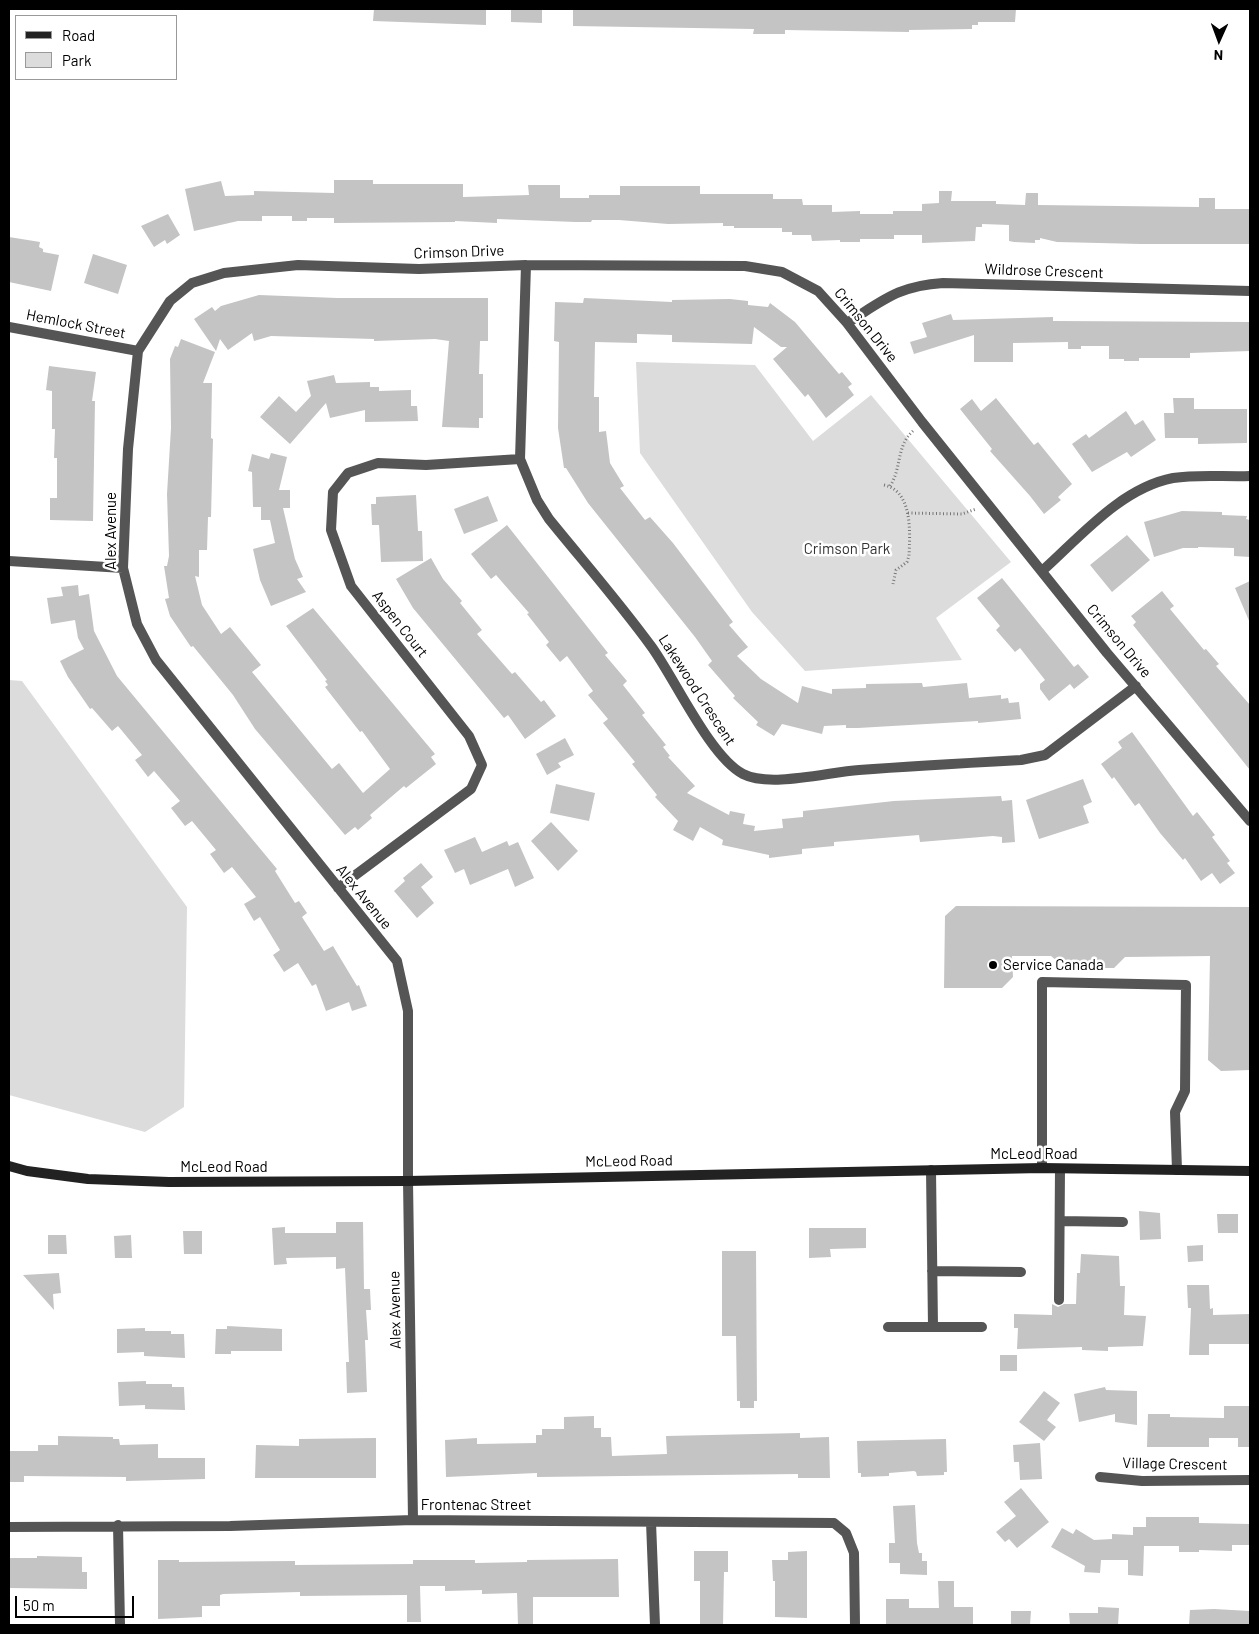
<!DOCTYPE html>
<style>
body{margin:0}
#map{position:relative;width:1259px;height:1634px;overflow:hidden;background:#fff;font-family:Barlow,sans-serif}
canvas{display:block}
.frame{position:absolute;inset:0;border:10px solid #000;pointer-events:none}
.legend{position:absolute;left:15px;top:15px;width:162px;height:65px;box-sizing:border-box;background:#fff;border:1px solid #999;margin:0;padding:6px 9px;list-style:none;font-size:15px;color:#000}
.legend li{display:flex;align-items:center;gap:10px;height:25px}
.legend b{width:25px;border:1px solid #999}
.north{position:absolute;left:1194px;top:15px;width:50px;height:50px;-webkit-text-stroke:4px #fff;paint-order:stroke;rotate:182deg;font-size:14px;font-weight:700;line-height:20px;text-align:center;color:#000}
.north::after{content:'';display:block;margin:auto;width:18px;height:22px;background:#000;clip-path:polygon(50% 0,100% 100%,50% 72%,0 100%)}
.scale{position:absolute;left:15px;top:1596px;width:119px;height:22px;box-sizing:border-box;border:2px solid #000;border-top:0;padding-left:6px;font-size:15px;line-height:18px;white-space:nowrap;color:#000;-webkit-text-stroke:4px #fff;paint-order:stroke}
</style>
<div id="map">
<canvas width="1259" height="1634"></canvas>
<div class="frame"></div>
<ul class="legend">
<li><b style="height:6px;background:#222"></b>Road</li>
<li><b style="height:14px;background:#dcdcdc"></b>Park</li>
</ul>
<div class="north">N</div>
<div class="scale">50 m</div>
</div>
<script>
const c = document.querySelector('canvas').getContext('2d');
c.lineJoin = 'round';
function fillPath(path, color) { c.fillStyle = color; c.fill(path, 'evenodd'); }
function strokePath(path, color, width, dash) { c.strokeStyle = color; c.lineWidth = width; c.lineCap = dash ? 'butt' : 'round'; c.setLineDash(dash || []); c.stroke(path); }
function drawText(font, color, halo, rows, align = 'center') {
  c.font = font + ' Barlow,sans-serif'; c.lineWidth = 5; c.setLineDash([]); c.textBaseline = 'middle'; c.strokeStyle = halo; c.fillStyle = color; for (const [text, x, y, turn = 0] of rows) {
    c.save(); c.translate(x, y); c.rotate((+turn || 0) * Math.PI / 180); c.textAlign = isNaN(turn) ? turn : align; if (halo) c.strokeText(text, 0, 0); c.fillText(text, 0, 0); c.restore();
  }
}
fillPath(new Path2D(`
 M636,362l119,3 58,76 58,-46 140,167 -75,56 26,42 -157,11 -53,-59 -112,-159z
 M9,680l13,1 165,226 -3,200 -39,25 -136,-37z`), '#dcdcdc');
fillPath(new Path2D(`
 M374,9h112v16l-113,-4z
 M511,9h31v14l-31,-1z
 M573,9h443l-1,13h-37v3h-6v4l-63,1v2l-124,-2v4h-32l1,-5 -181,-3z
 M334,180h39v4h90v13l66,-2 -1,-10h32v13h29v-3h31v-9h80v8h73v5h29l1,6h29v7l28,-1v3h33v-3h29v-7l17,-1v-12h13l-1,10h45v3l29,1 1,-12h12v12l161,2v-9h16v11h35v35h-109l-84,-2 -17,-4v2h-5v3l-21,-1 -5,-1v-16l-27,-1v3h-6l-1,14 -53,2v-8h-28v4h-34v3h-20v-2l-28,1 -1,-6h-19v-3h-10v-4h-48v-2h-11v-3l-55,1 -49,-4h-27l-1,2h-15l-79,-3v4l-42,-2v1l-121,1v-5h-27v3h-15v-5h-30v5h-24l-44,10 -9,-42 36,-8 4,15 29,-1v-4l80,2z
 M168,214l12,21 -13,9 -2,-4 -11,7 -13,-21z
 M9,237l31,5 -1,5 4,2v3l16,3 -8,36 -42,-9z
 M93,254l34,11 -9,29 -34,-11z
 M259,295l78,3h151v43h-8l-1,33h4v44h-4v10l-37,-1 7,-86 -14,-2 -61,2v-2l-103,-3 -17,5 -2,-8 -24,17 -8,-11 -4,12 -22,-32 18,-12 3,4 6,-5z
 M584,298l88,4v-2l58,-1 18,2v4l20,2 2,-4 25,19 44,52 3,-2 10,12 -4,3 6,8 -28,23 -18,-24 -3,3 -32,-38 14,-12h-6l-27,-20 -2,17 -80,-2v-7l-35,-1v9l-42,-1 -1,55h5v35l7,-1 4,32 14,23 -4,2 25,32 5,-3 23,26 60,79 -4,3 19,22 -11,9 24,23 37,24 4,-17 30,8v-5l34,-1v-4l56,-1 1,4 44,-4 2,15 32,-3v4l7,-1 1,5 10,-1 2,17 -43,4v-2l-120,7h-12v-3l-22,1 -2,8 -40,-10 -8,12 -18,-11 2,-3 -25,-24 2,-2 -27,-31 4,-4 -17,-24 -107,-134 -22,-35h-2l-6,-40 1,-86 -5,-1 1,-39 28,1z
 M951,314l2,6 100,-3v4l197,1v29l-60,2v5h-51v3h-15v-2h-15v-13h-28v3h-13v-7l-55,1v19h-39v-27l-60,19 -4,-12 17,-5 -5,-14z
 M181,339l34,13 -12,31h9l-1,55 2,1 -2,78h-3l-1,33h-8v27l-4,-1 7,29 19,29 9,-7 31,38 -9,7 80,97 7,-6 24,30 27,-24 -28,-38 -2,1 -35,-45 3,-2 -3,-4 2,-1 -41,-54 27,-18 122,146 -4,3 5,7 -30,24 -2,-2 -34,29 2,3 -14,12 -3,-3 -10,8 -90,-106 -22,-34 -40,-49 -2,1 -21,-31 -5,-17 4,-1 -5,-32h3l2,-10 -2,-62 4,-66 -1,-69 5,-13 3,1z
 M49,366l47,6 -4,29h3l-2,120 -43,-1v-22h7v-40h-3l1,-29h-3v-38l-6,-1z
 M334,375l2,8 34,-1v5h9v4l32,-1v16h6l1,15 -53,1v-12l-35,8 -4,-15 -36,41 -30,-27 19,-21 17,16 15,-16 -4,-15z
 M996,398l38,47 4,-3 34,42 -14,13 3,3 -17,14 -14,-18 -40,-45 2,-2 -32,-40 12,-10 9,12z
 M1173,398h21v11h53v34l-49,1v-6h-33l-1,-25h10z
 M1126,411l9,14 8,-5 13,20 -25,17 -4,-5 -35,20 -20,-28 14,-10 3,4z
 M271,453l16,4 -8,33h11v18h-7l12,51 8,18 -6,2 9,13 -35,14 -11,-26 -7,-31 22,-6 -5,-23h-9v-13h-8l-1,-35 -4,-1 4,-17 17,5z
 M416,495l2,36h4l1,30 -42,1 -2,-37h-7l-1,-21h5v-7z
 M488,496l10,25 -34,13 -10,-25z
 M1182,511l40,1v3l25,1 -1,3 4,1v37l-16,-1v-8l-36,-1v1h-15l-29,9 -10,-35z
 M507,525l101,128 -3,2 22,26 -4,4 22,28 -3,2 24,30 -3,2 7,9 -2,1 27,29 -8,7 42,22 1,-4 15,3 -2,10 12,2 -1,5 29,-3 -1,-9 21,-2v-6l91,-10 107,-5 1,5 10,-1 3,42 -13,1v-6l-9,-1 -73,6 -1,-7 -85,7v4l-32,3v5l-33,4v-3l-47,-10 1,-5 -23,-13 -7,14 -20,-11 5,-9 -23,-24 2,-2 -25,-31 3,-2 -32,-39 5,-4 -20,-24 5,-4 -26,-35 -7,6 -14,-17 3,-3 -22,-28 2,-1 -33,-38 -5,4 -20,-25z
 M1127,535l23,25 -38,32 -22,-27z
 M431,558l12,21 19,22 -2,2 22,27 -5,4 35,40 3,-2 26,30 3,-2 12,16 -31,23 -17,-24 -4,3 -91,-110 -17,-29z
 M1002,578l72,89 4,-3 11,13 -15,12 -4,-5 -21,17 -9,-12v-5l5,-4 -25,-32 -5,4 -19,-22 4,-4 -23,-28z
 M1250,581v42l-15,-35z
 M78,585l1,11 10,-2 5,37 23,45 160,193 -2,2 20,32 4,-2 8,12 -5,4 22,34 9,-5 24,40 2,-1 8,21 -15,5 -3,-9 -23,9 -10,-27 -4,2 -14,-23 -14,9 -11,-17 7,-5 -20,-33 -6,4 -10,-17 12,-7 -24,-30 -8,6 -14,-19 6,-4 -24,-29 -7,5 -14,-18 9,-7 -26,-30 -6,6 -13,-17 7,-5 -24,-29 -6,5 -20,-23 -2,1 -22,-32 -8,-16 24,-12 -6,-11 -3,-18 -24,4 -4,-26 16,-2 -2,-9z
 M1162,591l12,15 -4,3 34,41 2,-1 13,15 -3,2 34,39v65l-117,-145 3,-3 -5,-6z
 M1132,732l61,84 4,-4 18,23 -3,2 18,24 -3,2 8,10 -15,11 -8,-11 -11,8 -16,-23 -2,2 -23,-27 -21,-30 -4,3 -21,-29 -2,2 -11,-15 21,-16 -4,-6z
 M565,738l9,17 -16,8 3,4 -14,8 -11,-21z
 M1083,779l9,23 -9,4 6,17 -50,16 -13,-39z
 M556,784l39,9 -6,28 -39,-8z
 M551,822l27,29 -20,20 -27,-30z
 M475,837l7,15 25,-11 2,5 9,-4 16,36 -19,9 -7,-18 -38,16 -6,-16 -9,4 -11,-23z
 M421,863l12,14 -12,10 13,16 -17,15 -23,-27 11,-10 -2,-3z
 M956,906l294,1v163l-29,1 -13,-11 2,-104 -85,1 -11,11h-49l-14,-12h-39l1,21 -11,11h-58l1,-72z
 M1139,1211l21,2 1,26 -21,1z
 M1217,1214h21v19h-20z
 M336,1222h27l1,67h6l1,21h-5l2,30h-3l2,52 -20,1 -1,-31h3l-4,-94 -9,1v-12l-50,1 1,6 -13,1 -2,-37 13,-1v6h51z
 M809,1228h57v20l-36,1 1,8 -22,1z
 M183,1231h19v23h-18z
 M48,1235h18l1,19h-19z
 M131,1235l1,23h-17l-1,-22z
 M1203,1245v16l-15,1 -1,-16z
 M722,1251h34l1,150h-3v7h-14v-7h-3l-1,-65h-14z
 M1081,1254l38,2 1,30h5l-1,29 22,1 -3,30 -35,1v4l-26,-1v-3l-65,2 1,-21h-4v-14l38,1v-11l6,3 6,-3h12l1,-31h3z
 M59,1273l2,20 -8,1 1,16 -31,-35z
 M1187,1285h22l1,24 3,-1v7l37,-1v30h-41v11h-20l2,-47h-3z
 M227,1326l55,3v22h-51v3h-16l1,-25h11z
 M145,1328v3h26v3h13l1,24 -41,-2v-4l-27,1v-24z
 M1000,1355h17v16h-17z
 M146,1381v3h26v3h12l1,23 -40,-1v-4l-26,1 -1,-24z
 M1105,1387l1,3 31,1v34l-22,-3v-8l-36,8 -5,-28z
 M1044,1391l16,12 -13,17 9,7 -12,14 -25,-19z
 M1224,1406h26v41h-12v-9h-29v9h-62l1,-33h22v3l54,1z
 M594,1416v12h7v9h10l1,19 55,-2 -1,-18 134,-3v5l29,-1 1,41h-32v-4l-261,3v-4l-91,4 -1,-37 32,-2v6l59,-1v-8h6v-6h22v-12z
 M58,1436l55,1v2h6l1,6 38,-1v14h47v21l-79,2v-4l-102,-1v6h-15v-31h29v-6h20z
 M376,1438v40h-121l1,-33 43,1v-7z
 M946,1439l1,33h-3v3l-27,1 -1,-4 -2,-1 -25,2v3l-28,1v-4h-3l-1,-32z
 M1040,1443l2,36 -22,1 -1,-18h-5l-1,-17z
 M1021,1488l28,34 -32,26 -8,-9 -4,3 -9,-10 20,-16 -12,-14z
 M915,1505l2,38 2,10h3v8h5v14l-27,-1v-11h-11v-20h6l-2,-37z
 M1146,1517h53v6l51,1v21h-18v6l-33,-1v2h-20v-6h-35l-1,30 -15,-1v-15h-27l-1,13 -16,-1 1,-6 -34,-19 11,-19 11,6 3,-5 18,11 18,-1v-5l21,1v-8h13z
 M694,1551h34v21h-4l-1,53h-23v-44h-6z
 M807,1551v67l-32,-1v-36h-2l-1,-21h16v-8z
 M37,1556l45,1v15h5v17l-78,-1v-30h28z
 M618,1559l1,38h-86v28h-15l-1,-32 -35,1v-4l-37,1v-5h-25l1,36h-14v-27l-107,1v-4l-77,2 -3,1v11h-18v11l-44,2v-59h21v2l116,-1v4l118,-1v-4h62v3l52,-1v-2z
 M938,1581h16v26h19v18h-87v-26h23v9h30z
 M1098,1607l21,1 -1,17h-48l-1,-12h29z
 M1214,1609l36,2v14h-61l1,-15z
 M1011,1611h20l-1,14h-19z`), '#c4c4c4');
strokePath(new Path2D(`
 M884,485c29,6 26,48 25,71l-2,6 -11,8 -3,14
 M890,486c12,-18 6,-40 23,-55
 M908,513l54,1 14,-5`), '#777', 3, [1, 2.5]);
strokePath(new Path2D(`
 M1042,1168v-186l144,3 -1,106 -10,21 2,58
 M931,1170l2,157
 M1060,1221l63,1
 M932,1271l89,1
 M1059,1300l1,-131
 M888,1327h94`), '#555', 10);
strokePath(new Path2D(`
 M526,265l-6,194 17,41 12,19c34,42 70,83 102,127 23,31 59,111 92,128 27,14 85,-2 116,-4 54,-4 108,-7 162,-10l24,-5 91,-69
 M847,323c37,-23 51,-37 96,-40l307,8
 M9,327l129,24
 M9,561l114,7
 M1042,571c38,-34 79,-83 131,-93 25,-4 52,-1 77,-2
 M338,888l133,-99 11,-24 -13,-29 -118,-150 -20,-56 2,-38 15,-19 30,-10 48,2 94,-6
 M1100,1477l42,4 108,-1
 M413,1520l-5,-339v-170l-11,-50 -241,-301 -19,-36 -14,-56 5,-119 10,-98 32,-50 22,-18 32,-10 74,-8 121,4 107,-4 219,1 37,6 36,19 29,32 75,99 185,231 143,168
 M651,1522l4,103
 M118,1525l2,100
 M9,1527l221,-1 183,-6 421,3 12,10 8,20 1,72`), '#555', 10);
strokePath(new Path2D(`
 M9,1166l18,5 61,8 81,3 239,-1 634,-13 208,3`), '#222', 10);
for (const [x, y, r, color] of [
 [993,965,5,"#000"]
]) { const dot = new Path2D(); dot.arc(x, y, r, 0, 2 * Math.PI); c.fillStyle = color; c.fill(dot); strokePath(dot, '#fff', 2); }
drawText('15px', '#000', '#fff', [
 ["Crimson Drive",459,252,-2],
 ["Wildrose Crescent",1044,271,2],
 ["Hemlock Street",76,324,11],
 ["Crimson Drive",866,325,51],
 ["Alex Avenue",111,531,-90],
 ["Aspen Court",400,624,52],
 ["Crimson Drive",1119,641,50],
 ["Lakewood Crescent",697,690,57],
 ["Alex Avenue",364,897,51],
 ["McLeod Road",1034,1154],
 ["McLeod Road",629,1161,-1],
 ["McLeod Road",224,1167],
 ["Alex Avenue",395,1310,-91],
 ["Village Crescent",1175,1464,1],
 ["Frontenac Street",476,1505]
]);
drawText('15px', '#333', '#fff', [
 ["Crimson Park",847,549]
]);
drawText('15px', '#000', '#fff', [
 ["Service Canada",1003,965]
], 'left');
</script>
